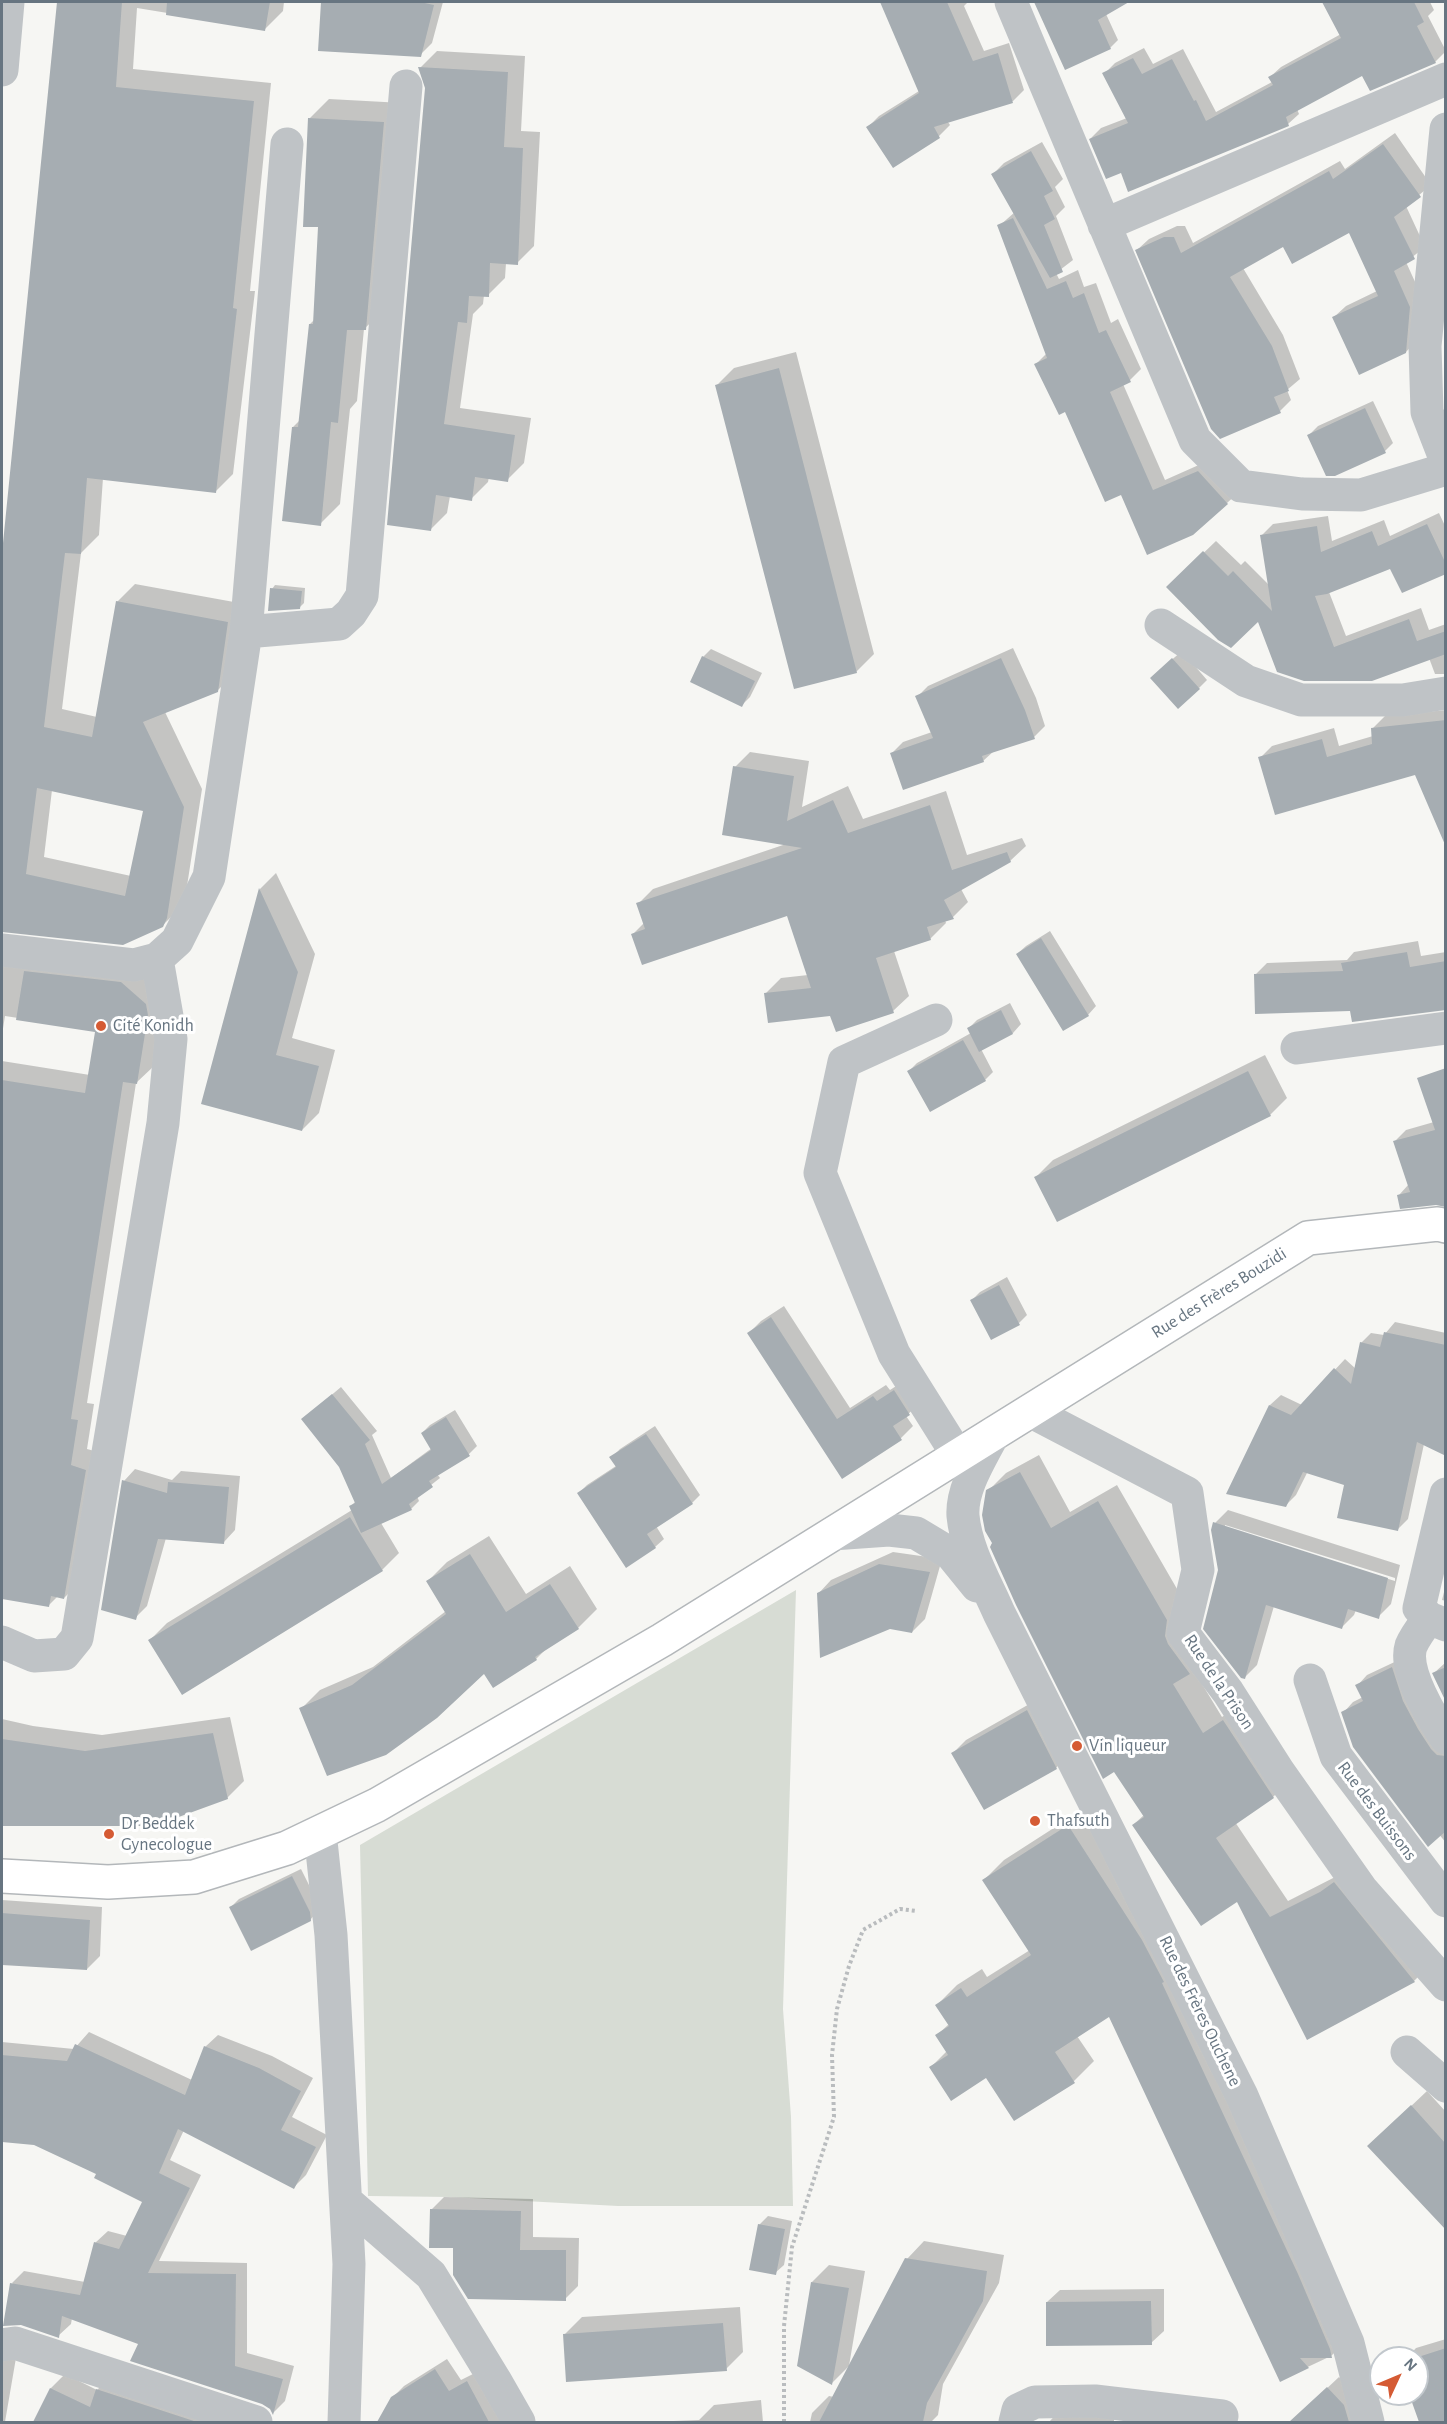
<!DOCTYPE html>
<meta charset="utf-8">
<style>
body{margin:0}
#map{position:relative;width:1447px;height:2424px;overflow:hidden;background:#f6f6f3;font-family:"Alegreya Sans",sans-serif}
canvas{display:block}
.frame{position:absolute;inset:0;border:3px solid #677581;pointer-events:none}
.north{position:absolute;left:1369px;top:2346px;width:60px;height:60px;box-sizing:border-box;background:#fff;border:2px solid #c2c8cd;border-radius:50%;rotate:46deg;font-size:16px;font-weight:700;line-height:24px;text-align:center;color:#677581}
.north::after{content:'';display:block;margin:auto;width:21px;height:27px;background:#d55b34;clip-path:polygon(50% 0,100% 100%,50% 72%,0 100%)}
</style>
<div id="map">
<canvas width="1447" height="2424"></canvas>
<div class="frame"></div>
<div class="north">N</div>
</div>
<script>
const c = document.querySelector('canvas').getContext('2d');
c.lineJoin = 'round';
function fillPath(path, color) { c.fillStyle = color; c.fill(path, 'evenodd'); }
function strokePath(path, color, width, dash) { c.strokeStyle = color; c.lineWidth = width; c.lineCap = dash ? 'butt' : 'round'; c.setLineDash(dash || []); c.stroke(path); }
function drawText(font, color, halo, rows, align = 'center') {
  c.font = font + ' "Alegreya Sans",sans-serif'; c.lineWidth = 6; c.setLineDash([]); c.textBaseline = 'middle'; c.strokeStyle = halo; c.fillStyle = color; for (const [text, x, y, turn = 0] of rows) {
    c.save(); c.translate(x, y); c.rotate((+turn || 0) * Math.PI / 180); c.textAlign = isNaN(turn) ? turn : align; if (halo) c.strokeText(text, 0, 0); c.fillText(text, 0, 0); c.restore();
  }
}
fillPath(new Path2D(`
 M796,1590l-13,419 8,108 2,89h-175l-168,-9 -82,-1 -8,-351z`), '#d7dcd4');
fillPath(new Path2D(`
 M59,2h225l-1,9 -18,18 -128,-21 -4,61 138,14 -21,208h5l-22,183 -18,18 -112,-14 -4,57 -18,18 -19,156 35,8 20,-115 18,-18 110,20 -10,69 -18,18 -52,21 37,77 -17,110 -4,8 -19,19 -39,17 -121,-12v-367zM52,790l93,20 -14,66 -87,-19z
 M322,2h121l-11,41 -12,12 -100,-5z
 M882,2h86l-4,4 20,45 25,-8 15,47 -11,11 -65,21 2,3 -11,11 -46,30 -25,-39 11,-11 40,-25z
 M1036,2h87l-17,12 12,26 -8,8 -44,20z
 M1324,2h106l4,8 -6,6 18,35 -11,11 -73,12 -65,35 2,5 -11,10 -166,47 -32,-32 11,-11 26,-10 -23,-44 11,-11 29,-15 9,16 30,-15 33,63 56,-30 -2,-5 11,-10 60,-33z
 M437,51l88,5 -4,75 19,1 -6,114 -17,17h-11l-1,15 -17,17h-4l-1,9 -10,10 -13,94 71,10 -7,45 -17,17 -18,-3 -1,5 -17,17 -21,-3 -3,17 -17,17 -4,-443 -6,-19z
 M329,99l74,4 -18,206 -21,20 -7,72 -7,8 -10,95 -20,20 -27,-97 7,-7 10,-96 5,-5 4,-93 -10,-107z
 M1395,133l36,52 -25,21 19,41 -19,15 15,33 -4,45 -11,12 -72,-35 12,-11 31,-15 -28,-60 -66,14 -40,23 40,67 17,44 -13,11 4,10 -11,11 -143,-161 12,-11 28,-13h8l8,17 147,-82 5,8z
 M1042,142l21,37 -8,8 10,20 -9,9 17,44 -17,13 3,6 19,-9 6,17 12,-4 15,40 7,-4 23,50 -11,11 -7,4 42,96 45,-20 29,32 -12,11 -105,-10 -86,-129 11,-11 -48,-127 16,-14 -22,-38 11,-11z
 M796,352l78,302 -18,18 -139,-287 17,-17z
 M1373,401l20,42 -8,8 -76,-16 9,-9z
 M1439,513l7,15v44l-55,-5 -62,25 17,44 75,-28 8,22 17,-6v50h-11l-6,-16 -57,22 -113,-61 -91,-32 48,-46 25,24 4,-4 24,24 -7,-50 11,-11 55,-8 4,25 52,-21 6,16z
 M275,585l30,3 -1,15 -4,4 -28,-18z
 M1013,648l23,50 9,28 -11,11 -40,14 -11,10 -91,-8 11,-11 29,-10 -15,-35 11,-11z
 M711,649l51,24 -12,24 -8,8 -39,-48z
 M1182,651l25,29 -8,8 -38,-19z
 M1446,710v135l-30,-72 -156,-15 12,-12 62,-18 5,18 34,-10v-8l12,-12z
 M750,752l59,9 -7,46 46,-21 15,33 83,-28 21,64 55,-17 4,8 -16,15 -49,28 7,13 -15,15 -8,3 1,3 -16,16 -36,12 15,45 -16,15 -61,3 -66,-21 15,-15 27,-3 -20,-61 -155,20 11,-11 -6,-19 15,-15 133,-45 -51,-77z
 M276,873l39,81 -23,84 43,12 -16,63 -17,17 -99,-27 57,-214z
 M1050,931l46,75 -8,9 -71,-61 9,-8z
 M1418,941l3,15 25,-4v56l-95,1 -96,-34 12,-12 80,-3 7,-8z
 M2,961l136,5 24,21 -8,79 -18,17 -49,320 7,1 -7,45 15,4 -21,128 -17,17 -6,-2 -9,9 -47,-8v-333l3,-20h-3v-183l88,14 7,-45 -92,-14 -3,19z
 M1010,1003l11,21 -8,9 -32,16 12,23 -8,8 -76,-9 8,-8 54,-30 -2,-5 8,-8z
 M1265,1055l22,43 -17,17 -234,62 17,-17z
 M1434,1122l12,83 -47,-10 10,-11 -15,-42 12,-12z
 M1007,1277l20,38 -8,8 -47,-23 8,-8z
 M784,1306l66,102 36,-23 4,5 17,-11 14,23 -15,14 7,10 -12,12 -59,39 -93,-144 12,-12z
 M1395,1322l51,11v122l-22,-11 -16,75 -10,10 -53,-45 -37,-13 -12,24 -10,10 -57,-12 41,-88 11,-10 21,10 43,-46 11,10 5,-26 10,-10 13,2z
 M341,1387l36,44 -5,4 19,43 41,-30 -10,-15 8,-8 25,-15 22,36 -8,8 -32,20 3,4 -23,18 2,5 -8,8 -30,14 18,30 -17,17 -200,123 -32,-53 17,-17 185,-113 -1,-4 5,-5 -16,-35 -37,-47z
 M655,1426l45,69 -8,8 -36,23 8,13 -9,8 -29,19 -47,-73 8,-8 29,-19 -5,-8 9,-9z
 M1039,1455l31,57 47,-27 67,116 9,68 29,48 20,-14 49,76 -18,18 -38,25 53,79 51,-26 93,88 -18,18 -107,57 -70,-139 -104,-74 11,-10 -127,-211 -26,-59 2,-2 -5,-52 18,-18z
 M135,1469l37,11 9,-9 59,5 -5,54 -11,12 -58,-4 -19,68 -12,12 -11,-137z
 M1228,1510l172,55 -9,39 -13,13 -22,-7 -2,5 -13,13 -67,-22 -17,59 -13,13 -24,-108 -5,-47zM1225,1525l170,53v3l-170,-53z
 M489,1536l37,58 44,-28 27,43 -19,19 -30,19 -12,12 -235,50 19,-19 53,-23 73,-56 -18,-30 19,-19z
 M893,1552l49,7 -17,60 -13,13 -94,-38 13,-14z
 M1446,1584v17l-4,-1z
 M1403,1658l43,84v101l-103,-130 10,-11 10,-5 -6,-11 10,-11z
 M1446,1662v34l-12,-23z
 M1040,1698l28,57 -12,13 -103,-15 13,-13z
 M230,1717l14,64 -17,17 -74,27h-151v-106l31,7 69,9z
 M1088,1806l264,530 -21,20 -51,24 -170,-365 -33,21 17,25 -20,20 -87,-5 -56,-9 16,-16 -10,-16 12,-11 -12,-19 20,-20 25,-16 5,8 43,-27 -46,-70 20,-20z
 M301,1869l17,34v8l-8,9 -79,-13 8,-8z
 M2,1900l100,7 -2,49 -13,13 -85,-6z
 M89,2032l103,48 13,-33 13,-12 54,21 41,22 -21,39 35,18 -21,40 -12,12 -110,-57 -14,30 31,15 -42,86 88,2v90l47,13 -9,35 -12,12 -2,-5 -131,-65 -68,-25 -1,6 -13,12 -46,-53 12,-12 61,11 10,-39 13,-12 19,5 17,-35 -46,-28 -63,-29 -33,-3v-99l72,7z
 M1427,2091l19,21v115l-77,-81z
 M444,2197l89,2v38l46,1 -1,48 -13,13 -110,-53 -24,-36z
 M768,2216l24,5 -8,44 -9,8 -16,-48z
 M924,2241l80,14 -5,28 -56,101 -5,31 -7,7h-121l2,-9 17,-17 5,1 73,-138z
 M829,2265l36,6 -16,95 -17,17 -20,-101z
 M1164,2289v42l-13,12 -104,-41 13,-12z
 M740,2307l3,45 -17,17 -161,-35 17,-17z
 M1446,2339v83h-26l-9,-28h6v-36h-10l9,-10z
 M2,2347l15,5 -12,70h-3z
 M447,2359l14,21 18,-9 27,51h-127l13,-24 12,-12z
 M65,2374l32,16 14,-14 142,46 -217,-1 15,-33z
 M1339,2377l16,17 9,28h-73z
 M761,2400l2,22h-92l2,-1 26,-1 15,-15z
 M1062,2408h52v14h-65z`), '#0003');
fillPath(new Path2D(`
 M57,2h65l-6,85 138,14 -21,207 4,1 -21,184 -129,-15 -6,76 -16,-1 -21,174 48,10 24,-136 112,21 -10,70 -75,30 41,85 -17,111 -4,9 -40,18 -121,-13v-379zM37,788l106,23 -18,85 -99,-22z
 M167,2h103l-5,29 -99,-16z
 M321,2h99l14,3 -13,52 -103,-6z
 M880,2h67l26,59 25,-8 15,50 -79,24 6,11 -47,30 -27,-41 53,-34z
 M1034,2h95l-31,18 13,29 -46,21z
 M1322,2h92l10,20 -7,4 19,37 -66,28 -8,-15 -76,41 3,9 -161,66 -7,-19 -15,6 -17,-40 39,-16 -26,-50 31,-15 9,16 30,-15 22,42 2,-1 10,21 67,-36 -5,-8 73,-39z
 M418,67l90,5 -4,75 19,1 -5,117 -28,-2 -1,34 -20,-1 -2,27 -9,-1 -14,102 71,11 -7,47 -33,-5 -3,24 -36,-6 -5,36 -44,-6 38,-437z
 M308,118l76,4 -18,208h-19l-9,93 -7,-1 -10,104 -39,-5 10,-94h6l11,-103h4l5,-97h-15z
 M1383,144l38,53 -27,20 21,42 -21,12 16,36 -4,46 -47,22 -27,-58 46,-21 -29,-63 -57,31 -9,-17 -53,30 42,69 17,45 -15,6 7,16 -61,26 -9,-10 -76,-179 29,-13h10l7,16 148,-82 4,8z
 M1031,151l22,40 -9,5 11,23 -11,6 19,47 -13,6 -59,-104z
 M1013,218l34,71 19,-8 7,17 11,-5 15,40 7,-3 25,52 -21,10 43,98 45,-19 30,33 -35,31 -46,20 -26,-60 -16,7 -40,-90 -6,3 -25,-51 13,-6 -50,-133z
 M779,368l78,305 -63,16 -79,-304z
 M1365,408l21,45 -51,23h-9l-19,-41z
 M1427,524l19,40v10l-44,19 -12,-24 -63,25 -12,2 19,51 75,-28 8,22 29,-10v23l-74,27h-68l-27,-9 -19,-50 -27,26 -13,-8 -52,-53 37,-36 25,25 5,-5 39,40 -12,-76 57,-9 4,26 51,-21 6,15z
 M270,588l32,3 -2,18 -32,2z
 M702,656l53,25 -13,26 -52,-25z
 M1001,658l24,52 10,29 -53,17 2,6 -81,28 -13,-37 43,-15 -18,-42z
 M1172,658l28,31 -22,20 -28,-31z
 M1446,720v127l-31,-72 -140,40 -17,-58 64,-18 5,18 45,-13 -1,-16z
 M733,766l61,10 -7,45 46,-21 15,33 82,-28 22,65 55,-18 4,10 -67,38 10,19 -27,8 4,13 -55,18 18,55 -58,19 -6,-16 -62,7 -4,-30 47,-5 -24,-72 -145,49 -11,-31 14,-5 -9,-26 166,-55 -80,-13z
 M259,888l39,84 -22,83 43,11 -17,65 -101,-27z
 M1041,938l48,78 -26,15 -47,-77z
 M1407,952l3,15 36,-6v49l-94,12 -2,-11 -95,3 -1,-40 89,-3 -2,-8z
 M24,971l97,11 25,22 2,11 -11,69 -14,-2 -52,337 7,1 -7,45 15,5 -22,129 -13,-3 -2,11 -47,-8v-519l83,13 10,-61 -79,-12z
 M1001,1010l12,24 -34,18 -12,-24z
 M963,1040l23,41 -56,31 -23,-41z
 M1446,1068v139l-10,-2 -36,4 -3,-14 13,-3 -17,-51 42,-11 -18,-52z
 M1248,1071l23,45 -214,106 -23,-45z
 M999,1285l21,40 -29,15 -21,-40z
 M771,1317l66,102 36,-23 4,5 17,-11 16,25 -17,11 9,14 -60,39 -95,-146z
 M1384,1332l62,13v111l-29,-14 -19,89 -61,-13 7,-33 -41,-13 -17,35 -60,-13 43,-89 22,10 43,-47 17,16 9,-42 20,5z
 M332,1394l38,46 -5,4 17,40 49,-34 -10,-17 25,-16 24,39 -41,25 4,6 -24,17 3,6 -51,23 -12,-27 6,-3 -16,-36 -38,-48z
 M646,1434l47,70 -46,30 9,14 -30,20 -49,-75 39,-26 -7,-10z
 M1020,1472l31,56 47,-27 69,119 -2,16 3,8 22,30 -17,10 30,49 20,-13 51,78 -58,40 54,79 50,-25 14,-10 81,100 -108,58 -70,-138 -36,24 -69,-101 12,-8 -30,-45 -11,7 -87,-174 -26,-58 2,-4 -7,-12 -3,-16 4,-25z
 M122,1480l45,13 1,-11 61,5 -5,57 -66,-5 -22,81 -35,-10z
 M350,1517l33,54 -201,124 -34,-55z
 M1213,1522l175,56 -9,41 -31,-10 -6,20 -76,-24 -21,74 -4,-1 -38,-49 15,-59 -7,-40z
 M470,1554l36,58 44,-28 29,45 -44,28 2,3 -44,28 -9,-14 -47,44 -51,37 -59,21 -28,-68 53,-23 94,-71 -20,-33z
 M879,1564l51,8 -18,61 -22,-4 -70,29 -3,-65z
 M1392,1667l11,34 15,28 13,20 6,6 9,1v75l-18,16 -75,-100 -12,-35 22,-11 -8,-16z
 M1446,1667v35l-14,-29z
 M1027,1710l30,59 -73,41 -33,-57z
 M213,1733l15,66 -74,27h-152v-87l83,12z
 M1068,1825l74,115 22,42 -2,1 136,291 32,75 2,9h-32l9,10 -29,14 -171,-365 -54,35 20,31 -61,38 -28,-43 -35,23 -22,-34 19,-12 -13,-20 14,-9 -14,-21 26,-17 6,9 64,-42 -49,-75z
 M292,1876l18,36 1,9 -60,30 -22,-44z
 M2,1913l88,7 -3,50 -85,-5z
 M75,2044l110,51 19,-49 55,22 42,23 -20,39 35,17 -22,42 -116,-60 -19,44 31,15 -42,85 88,1 -1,92 48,13 -10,36 -3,-6 -8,-5 -132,-43 8,-17 -76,-28 -3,22 -38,-13 -18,1 7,-43 70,12 14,-53 25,7 23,-47 -48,-24 2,-4 -62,-29 -32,-3v-87l65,6z
 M1411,2105l35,39v86l-79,-84z
 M430,2209l91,2 -1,39h46v51l-98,-2 -15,-24v-27h-24z
 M758,2224l27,5 -9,46 -27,-5z
 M905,2258l82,13 -4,30 -56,102 -4,19h-104z
 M811,2282l38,6 -17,97 -35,-19z
 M1151,2301l1,44 -106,1v-44z
 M723,2323l4,48 -161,11 -3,-48z
 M1446,2348v74h-27l-10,-28h8v-36h-2z
 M435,2369l14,22 18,-10 22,41h-112l14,-25z
 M1327,2387l17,18 5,17h-60z
 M50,2388l40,19 6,-18 101,33h-164z`), '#a6adb2');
const major = new Path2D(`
 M2,1876l106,6 86,-5 93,-29 90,-43 285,-165 646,-402 130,-14 8,2`);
strokePath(major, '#b3b7ba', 36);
strokePath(new Path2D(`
 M784,2422v-96l8,-79 42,-130 -2,-62 5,-46 12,-43 14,-36 37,-21 16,2`), '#b9bcbe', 4, [3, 3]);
strokePath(new Path2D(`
 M1011,2l184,438 46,46 61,8 59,1 85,-26
 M2,70l6,-68
 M1446,129l-21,217 2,66 19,49
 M1104,225l342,-146
 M1161,625l85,56 55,19h102l43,-7
 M246,632l93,-8 12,-11 11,-17 44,-510
 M2,950l132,15 23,-6 20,-18 32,-64 37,-245 41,-488
 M936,1020l-92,42 -24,111 74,181 64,102
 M1297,1048l149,-20
 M1030,1411l157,82 11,77 -15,63 45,59 51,80 83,118 84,95
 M994,1433c-12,24 -33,55 -31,83 3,33 23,67 36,97l243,483 106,247 20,79
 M1446,1494l-27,114 10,10 17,7
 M832,1534l57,-4 27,3 35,21 26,32
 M1429,1618c-6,8 -14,18 -18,28 -8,25 21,72 35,92
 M2,1642l32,14 30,-2 13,-16 86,-515 8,-84 -14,-80
 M1310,1680l26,76 110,145
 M320,1832l11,103 18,329 -5,158
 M1407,2052l39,34
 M346,2201l85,74 64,105 24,42
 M2,2345l13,-2 241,79
 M1015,2422l3,-12 17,-8 60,-1 127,15`), '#bfc3c6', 33);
strokePath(major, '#fff', 33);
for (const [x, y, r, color] of [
 [101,1026,6,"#d55b34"],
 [1077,1746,6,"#d55b34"],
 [1035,1821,6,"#d55b34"],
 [109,1834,6,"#d55b34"]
]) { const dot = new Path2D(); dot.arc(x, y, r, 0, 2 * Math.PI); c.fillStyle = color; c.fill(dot); strokePath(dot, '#fff', 2); }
drawText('18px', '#677581', '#fff', [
 ["Cité Konidh",113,1026],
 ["Vin liqueur",1089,1746],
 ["Thafsuth",1047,1821],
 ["Dr Beddek",121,1824],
 ["Gynecologue",121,1845]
], 'left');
drawText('18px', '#677581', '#fff', [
 ["Rue des Frères Bouzidi",1219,1293,-32],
 ["Rue de la Prison",1219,1682,56],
 ["Rue des Buissons",1377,1811,53],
 ["Rue des Frères Ouchene",1200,2011,64]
]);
</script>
